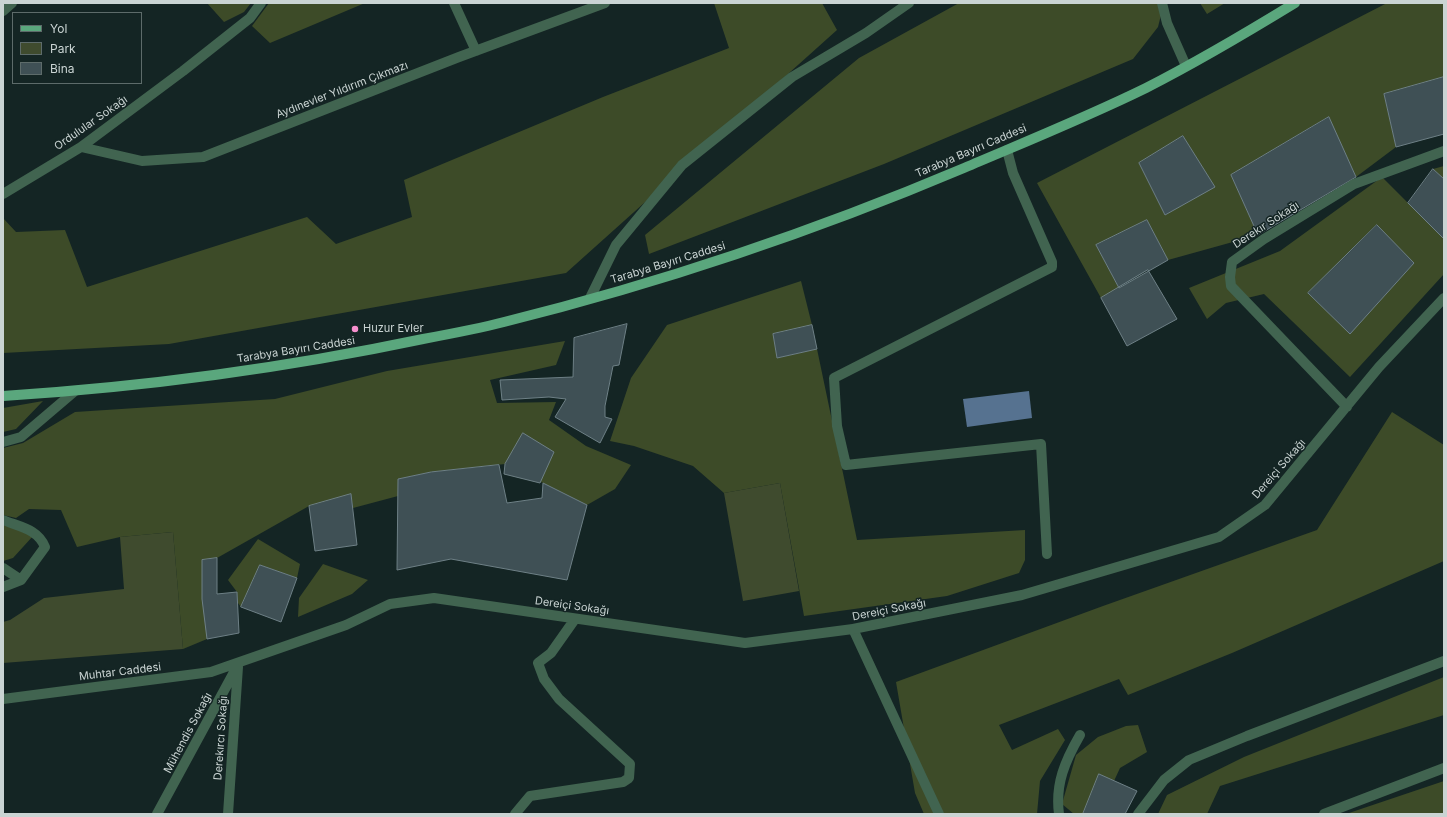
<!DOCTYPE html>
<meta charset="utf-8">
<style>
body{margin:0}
#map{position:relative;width:1447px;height:817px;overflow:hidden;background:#142524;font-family:Inter,sans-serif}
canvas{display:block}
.frame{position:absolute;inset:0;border:4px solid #cad4d3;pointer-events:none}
.legend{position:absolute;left:12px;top:12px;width:130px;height:72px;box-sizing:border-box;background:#142524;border:1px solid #5d6b6a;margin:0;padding:5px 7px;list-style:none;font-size:12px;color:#cad4d3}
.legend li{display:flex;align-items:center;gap:8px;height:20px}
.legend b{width:20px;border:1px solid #5d6b6a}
</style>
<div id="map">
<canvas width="1447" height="817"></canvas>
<div class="frame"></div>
<ul class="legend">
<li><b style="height:5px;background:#5aa77d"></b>Yol</li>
<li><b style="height:11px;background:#3f4b2e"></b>Park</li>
<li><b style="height:11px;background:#3f5055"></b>Bina</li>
</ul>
</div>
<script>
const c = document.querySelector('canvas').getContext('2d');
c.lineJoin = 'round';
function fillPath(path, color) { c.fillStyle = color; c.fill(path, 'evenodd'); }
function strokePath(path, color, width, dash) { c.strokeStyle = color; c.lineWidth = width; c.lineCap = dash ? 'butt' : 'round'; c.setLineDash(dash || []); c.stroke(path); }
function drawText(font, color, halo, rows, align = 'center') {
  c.font = font + ' Inter,sans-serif'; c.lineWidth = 3; c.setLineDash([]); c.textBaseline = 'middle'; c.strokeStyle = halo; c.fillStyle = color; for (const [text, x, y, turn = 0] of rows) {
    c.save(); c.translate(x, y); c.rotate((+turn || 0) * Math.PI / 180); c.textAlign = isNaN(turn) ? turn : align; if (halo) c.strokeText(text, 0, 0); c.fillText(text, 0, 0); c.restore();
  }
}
fillPath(new Path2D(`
 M780,483l19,108 -56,10 -19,-108z
 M173,532l10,117 -180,14v-41l7,-2 34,-22 80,-9 -4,-52z`), '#3f4b2e');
fillPath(new Path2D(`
 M207,3h44l-7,9 -20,10z
 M269,3h96l-95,40 -18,-17z
 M714,3h108l15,27 -271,243 -397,71 -166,9v-135l13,14 49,-2 22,57 220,-70 29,27 76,-27 -8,-37 199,-83 126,-49z
 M959,3h205l-6,24 -25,32 -249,105 -235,90 -4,-19 214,-177z
 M1200,3h25l-18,11z
 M1387,3h57v74l-60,17 12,53 -40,30 -28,-60 -97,58 27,60 -90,25 -21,-40 -51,25 23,43 -18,10 -64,-115zM1183,136l31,50 -49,29 -26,-52z
 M1444,166v13l-11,-10z
 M1382,177l62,62v35l-94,103 -86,-83 -38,9 -19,16 -18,-31 91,-37zM1376,225l38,38 -64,70 -42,-40z
 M801,281l11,44 -39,9 4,24 40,-9 40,191 168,-10v30l-6,13 -72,23 -143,20 -24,-133 -56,10 -31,-27 -59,-20 -24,-5 21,-63 36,-53z
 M565,341l-9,24 -66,15 7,23 59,-1 -7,18 37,26 45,19 -16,24 -28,16 -82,-41 -74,8 -33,7v17l-45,12 -2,-13 -42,11 -92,52 -15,2 5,79 -24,10 -10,-117 -53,5 -43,10 -16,-37 -32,-1 -13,9 -13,-3v-67l20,-5 52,-31 200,-13 112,-28z
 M43,401l-27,28 -13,3v-24z
 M1392,412l52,33v116l-212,92 -104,42 -9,-16 -120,46 13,25 46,-21 7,11 -25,41 -3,33h-113l-9,-21 -19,-111 207,-76 214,-76z
 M3,523l30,13 -20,22 -10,3z
 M258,539l42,25 -3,14 -37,-13 -19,42 -3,-4 -1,-11 -9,-12z
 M323,564l45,16 -16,14 -54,23 1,-19z
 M1444,677v38l-224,71 -13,28h-49l9,-19 77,-38z
 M1138,725l9,27 -27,16 -6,13 -15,-6 -16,39h-9l-12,-10 14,-49 22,-18 28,-11z
 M1444,781v33h-98z`), '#3d4b28');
fillPath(new Path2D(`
 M1029,391l3,27 -65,9 -4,-28z`), '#567290');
const building = new Path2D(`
 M1444,77v57l-48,13 -12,-53z
 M1329,117l27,60 -98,58 -27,-60z
 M1183,136l32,51 -50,28 -26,-52z
 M1433,169l11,10v60l-36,-36z
 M1147,220l21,40 -49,28 -23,-43z
 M1377,225l37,38 -64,71 -42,-41z
 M1148,270l29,49 -50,27 -26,-48z
 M627,324l-8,41 -6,1 -8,40v11l7,2 -12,24 -45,-26 11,-18 -17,-2 -47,3 -2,-20 73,-3 1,-39z
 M812,325l5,24 -40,9 -4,-24z
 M523,433l31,19 -14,31 -36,-9 1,-10z
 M499,465l8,38 35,-5 1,-15 44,22 -20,75 -116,-21 -54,11 1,-91 33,-7z
 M351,494l6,51 -42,6 -6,-45z
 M217,558v36l20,-2 2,41 -32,6 -5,-40v-39z
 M260,565l37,13 -16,44 -40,-15z
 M1099,774l38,17 -12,23h-42z`);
fillPath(building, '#3f5055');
strokePath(building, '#6e8086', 1);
strokePath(new Path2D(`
 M853,629l86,185`), '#416450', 10);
strokePath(new Path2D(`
 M454,3l22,48
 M1162,3l5,20 19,43
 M3,11l9,-8
 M81,147l61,14 61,-4 256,-100 146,-54
 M1007,150l6,23 39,89v5l-218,111 3,48 9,39 195,-21 6,110
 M3,194l78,-47 102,-76 67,-53 11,-15
 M590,298l26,-53 66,-80 110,-88 74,-44 43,-30
 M1347,407l-116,-121 -1,-9 2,-15 32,-23 90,-55 90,-33
 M3,442l18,-5 54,-46
 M3,520c17,7 35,9 42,27l-24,33
 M3,568l18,12 -18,7
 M3,699l208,-27 135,-47 44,-21 44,-6 311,45 108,-14 169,-34 197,-58 46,-32 114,-138 65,-69
 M157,814l82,-151
 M228,814l10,-147
 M515,814l15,-18 93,-14 6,-4 1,-14 -71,-65 -15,-20 -6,-16 13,-10 24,-34
 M1059,814c-4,-30 6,-53 21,-79
 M1138,814l26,-34 25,-20 58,-24 197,-75
 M1324,814l120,-46`), '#416450', 10);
strokePath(new Path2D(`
 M3,396c141,-9 282,-28 420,-57 27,-5 54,-10 81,-17 157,-39 311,-91 460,-154 61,-26 123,-51 182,-80 51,-26 100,-55 149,-85`), '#5aa77d', 10);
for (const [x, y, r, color] of [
 [355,329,4,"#f790ce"]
]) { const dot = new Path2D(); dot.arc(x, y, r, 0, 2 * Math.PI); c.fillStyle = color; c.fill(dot); strokePath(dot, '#142524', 1.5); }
drawText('11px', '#cad4d3', '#142524', [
 ["Aydınevler Yıldırım Çıkmazı",342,90,-21],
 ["Ordulular Sokağı",91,123,-35],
 ["Tarabya Bayırı Caddesi",971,151,-23],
 ["Derekır Sokağı",1266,225,-33],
 ["Tarabya Bayırı Caddesi",668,263,-17],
 ["Tarabya Bayırı Caddesi",296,350,-9],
 ["Dereiçi Sokağı",1279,469,-49],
 ["Dereiçi Sokağı",572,606,8],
 ["Dereiçi Sokağı",889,610,-11],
 ["Muhtar Caddesi",120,672,-7],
 ["Mühendis Sokağı",188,733,-62],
 ["Derekırcı Sokağı",221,738,-86]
]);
drawText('11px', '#cad4d3', '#142524', [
 ["Huzur Evler",363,329]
], 'left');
</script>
